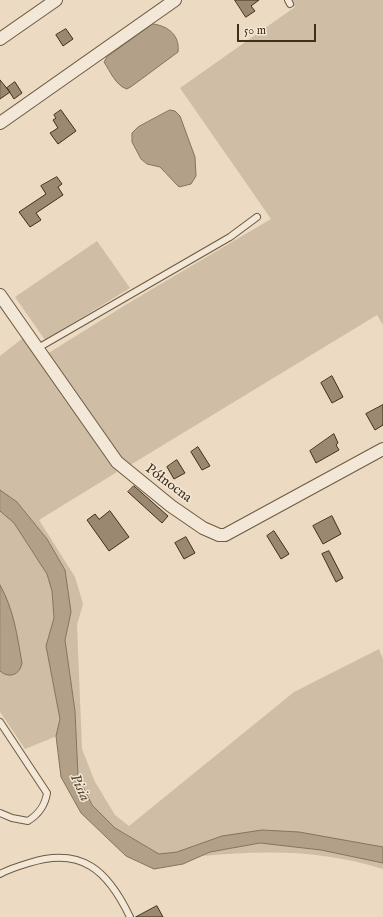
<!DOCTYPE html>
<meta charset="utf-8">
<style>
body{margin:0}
#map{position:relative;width:383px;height:917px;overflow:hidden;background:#ecdac2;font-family:"IM FELL English",serif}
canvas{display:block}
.scale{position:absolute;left:237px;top:24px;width:79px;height:18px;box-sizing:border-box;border:2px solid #412f18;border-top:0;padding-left:5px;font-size:12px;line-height:14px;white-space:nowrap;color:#412f18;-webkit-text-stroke:3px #f3e7d7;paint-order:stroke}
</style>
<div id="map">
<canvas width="383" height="917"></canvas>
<div class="scale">50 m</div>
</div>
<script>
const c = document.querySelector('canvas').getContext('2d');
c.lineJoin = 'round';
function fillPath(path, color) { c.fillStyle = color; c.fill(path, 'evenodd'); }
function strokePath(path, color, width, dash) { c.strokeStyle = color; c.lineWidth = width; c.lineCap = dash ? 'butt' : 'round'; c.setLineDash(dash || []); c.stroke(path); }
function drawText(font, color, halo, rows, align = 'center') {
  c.font = font + ' "IM FELL English",serif'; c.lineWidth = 3; c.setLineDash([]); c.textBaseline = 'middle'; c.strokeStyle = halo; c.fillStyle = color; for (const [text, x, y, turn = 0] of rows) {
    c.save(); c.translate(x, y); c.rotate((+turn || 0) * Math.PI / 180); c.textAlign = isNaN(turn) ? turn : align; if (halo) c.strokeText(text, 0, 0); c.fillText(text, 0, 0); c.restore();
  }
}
fillPath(new Path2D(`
 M291,0h92v325l-6,-10 -250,152 -80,-113 80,-50 144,-85 -91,-131 115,-81z
 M97,241l33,47 -85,52 -30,-43z
 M23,338l94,134 -78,48 36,57 8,27 -6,21 5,124 13,33 20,33 14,11 165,-134 85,-43 4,10v188l-84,-15 -77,4 -45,16 -18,2 -44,-26 -23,-23 -14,-29 -3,-65 -10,-71 5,-28 -5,-42 -18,-31 -30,-37 -17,-12v-134z
 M0,511l14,12 33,51 5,17 2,27 -8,28 14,73 -3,17 -32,13 -25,-37z
 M260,843l61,7 62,13v6c-61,-19 -116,-19 -180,-13l7,-4z`), '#cfbda5');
const water = new Path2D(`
 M153,24c16,2 27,12 25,28l-46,34 -5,3c-11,-3 -17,-18 -23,-27l3,-5z
 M170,110l5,1 5,5 15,41 1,19 -5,8 -12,3 -19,-20 -13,-3 -6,-5 -9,-17v-9l6,-6z
 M0,490l17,12 30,37 18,31 6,42 -6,28 10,71 3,65 14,29 23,23 44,26 18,-2 45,-16 40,-6 37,2 84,15v16l-62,-13 -61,-7 -50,9 -27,12 -29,5 -28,-13 -45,-43 -20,-36 -5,-41 4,-17 -14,-73 8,-28 -2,-27 -5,-17 -33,-51 -14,-12z
 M0,585c14,25 17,50 22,78 -2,12 -13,16 -22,8z`);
fillPath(water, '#b2a088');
strokePath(water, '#85735b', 1);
const building = new Path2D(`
 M235,0h24l-8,6 4,5 -9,6z
 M66,29l7,10 -10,7 -7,-11z
 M0,80l10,12 -10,7z
 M15,82l7,11 -8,6 -7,-11z
 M61,110l15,21 -18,13 -8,-11 8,-5 -5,-8 3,-2 -2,-3z
 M57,177l5,7 -4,3 5,8 -27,18 5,7 -11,7 -11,-15 27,-18 -5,-8z
 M332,376l11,21 -11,6 -11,-20z
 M383,405v20l-8,5 -9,-16z
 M334,434l4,9 -2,2 3,5 -23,13 -6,-12z
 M198,447l12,19 -8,4 -11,-18z
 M177,460l8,13 -11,6 -7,-12z
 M134,486l34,30 -6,7 -34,-31z
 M110,511l19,26 -20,14 -22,-31 8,-6 4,5z
 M332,516l9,18 -18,10 -10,-18z
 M274,531l15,23 -8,5 -14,-23z
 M186,537l9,16 -11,6 -9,-16z
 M329,551l14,27 -7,4 -14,-28z
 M157,906l6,11h-27z`);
fillPath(building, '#9a8870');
strokePath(building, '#412f18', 1);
const service = new Path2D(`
 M288,0l2,4
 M38,348l192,-111 27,-20
 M0,722l47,71c-2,13 -8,21 -19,28l-16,-3 -12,-5
 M0,874c9,-5 19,-8 29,-11 53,-17 79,8 101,54`);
const minor = new Path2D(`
 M0,39l56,-39
 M0,123l175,-123
 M0,295l117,167 54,44 32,22 16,7h6l158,-86`);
strokePath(service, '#6c5a42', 8);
strokePath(minor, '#6c5a42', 14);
strokePath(service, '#f3e7d7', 6);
strokePath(minor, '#f3e7d7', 12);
drawText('14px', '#412f18', '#f3e7d7', [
 ["Północna",168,484,37]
]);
drawText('italic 15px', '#5d4b34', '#f3e7d7', [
 ["Pisia",79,788,66]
]);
</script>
